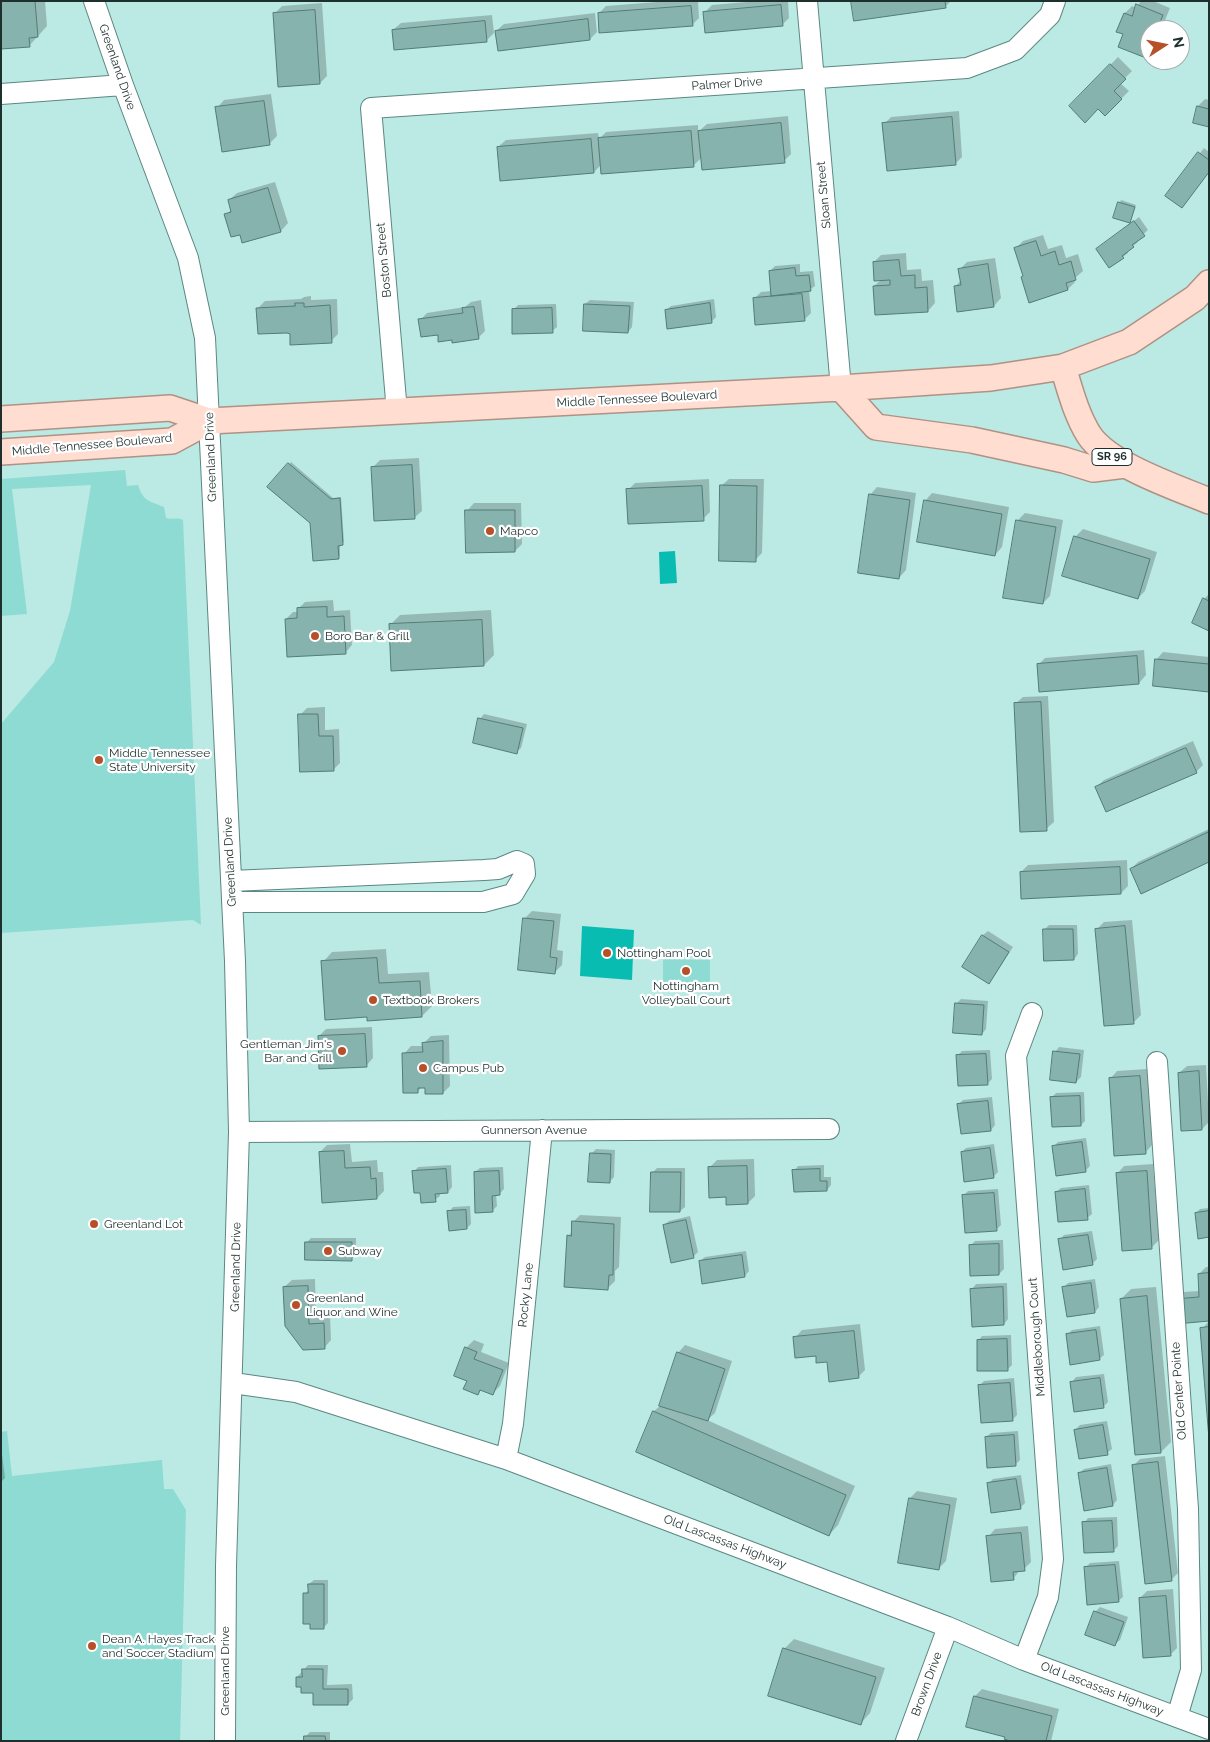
<!DOCTYPE html>
<style>
body{margin:0}
#map{position:relative;width:1210px;height:1742px;overflow:hidden;background:#bbe9e4;font-family:Raleway,sans-serif}
canvas{display:block}
.frame{position:absolute;inset:0;border:2px solid #1e302e;pointer-events:none}
.north{position:absolute;left:1140px;top:20px;width:50px;height:50px;box-sizing:border-box;background:#fff;border:1px solid #a5acab;border-radius:50%;rotate:79deg;font-size:14px;font-weight:700;line-height:20px;text-align:center;color:#1e302e}
.north::after{content:'';display:block;margin:auto;width:18px;height:22px;background:#b75029;clip-path:polygon(50% 0,100% 100%,50% 72%,0 100%)}
</style>
<div id="map">
<canvas width="1210" height="1742"></canvas>
<div class="frame"></div>
<div class="north">N</div>
</div>
<script>
const c = document.querySelector('canvas').getContext('2d');
c.lineJoin = 'round';
function fillPath(path, color) { c.fillStyle = color; c.fill(path, 'evenodd'); }
function strokePath(path, color, width, dash) { c.strokeStyle = color; c.lineWidth = width; c.lineCap = dash ? 'butt' : 'round'; c.setLineDash(dash || []); c.stroke(path); }
function drawText(font, color, halo, rows, align = 'center') {
  c.font = font + ' Raleway,sans-serif'; c.lineWidth = 4.5; c.setLineDash([]); c.textBaseline = 'middle'; c.strokeStyle = halo; c.fillStyle = color; for (const [text, x, y, turn = 0] of rows) {
    c.save(); c.translate(x, y); c.rotate((+turn || 0) * Math.PI / 180); c.textAlign = isNaN(turn) ? turn : align; if (halo) c.strokeText(text, 0, 0); c.fillText(text, 0, 0); c.restore();
  }
}
fillPath(new Path2D(`
 M125,470l2,16 11,-1c5,16 11,16 26,22l2,11c6,2 11,-1 17,2l18,405 -8,-5 -192,13v-209l53,-62 16,-51 21,-126 -79,4 15,125 -26,2v-137z
 M663,959l47,1v23l-47,-1z
 M7,1431l5,45 150,-16 2,29h9l13,21 -6,231h-179v-309z`), '#8ddbd2');
fillPath(new Path2D(`
 M675,551l2,32 -17,1 -1,-32z
 M582,926l52,4 -2,50 -52,-4z`), '#09bcb1');
fillPath(new Path2D(`
 M1,1h44l2,25 -18,20z
 M670,1h28l1,17 -7,7 -93,-12 7,-7z
 M758,1h30l1,17 -7,7 -78,-12 8,-8z
 M852,1h99l-5,5z
 M1141,1h12l17,7 -9,22h-11v23l-4,4 -21,-23v-21l7,-7 4,2z
 M322,3l5,73 -7,7 -45,-70 7,-7z
 M595,13l2,19 -7,7 -91,11 -3,-19 8,-7z
 M492,15l2,18 -8,8 -93,-11 8,-7z
 M1118,57l14,14 -12,12 9,8 -24,24 -7,-7 -28,-2z
 M271,94l6,42 -8,8 -52,-36 7,-8z
 M1205,99l4,1v26l-11,-20z
 M959,111l3,46 -7,7 -71,-40 7,-7z
 M788,116l3,38 -7,7 -82,-4 -9,9 -92,-1 -7,7 -96,-25 8,-7 92,-7 1,6 7,-7 92,-7v7l9,-8z
 M1204,148l5,4v20l-27,35 -15,-12z
 M275,182l13,41 -7,8 -40,2 -15,-18 6,-6 -3,-9 8,-7z
 M1121,200l15,5 -6,17 -15,-5z
 M1139,217l9,13 -11,10 1,2 -11,9 1,2 -5,4 -13,10 -8,-22z
 M1043,235l5,14 14,-4 4,13 12,-4 5,17 -9,8 1,3 -7,7 -44,-14 -8,-27 7,-7z
 M906,253l1,17 14,-1 1,12 11,-1 2,23 -7,8 -54,-25 8,-7 -8,-17 7,-7z
 M995,258l6,40 -7,8 -39,-19 6,-7 -1,-11 7,-7z
 M800,264v8l13,-1 2,15 -6,4 2,23 -7,7 -50,-21 7,-7 11,-1 -2,-20 5,-5z
 M311,296v4l26,-1 1,35 -7,7 -40,-8 -33,-25 7,-7 36,-2 3,-2z
 M714,299l2,18 -4,4 -46,-11 5,-4z
 M481,300l4,31 -7,7h-25l-14,-5 -19,-13 7,-7 38,-6 6,-5z
 M590,300l44,2 -2,25 -4,5 -43,-28z
 M556,304l1,23 -5,4 -39,-21 5,-5z
 M419,458l3,53 -8,7 -41,-51 7,-7z
 M291,462l42,36 8,-1 3,45 -4,3v11l-2,2 -27,-36 -42,-35z
 M709,479l1,33 -7,7 -75,-29 7,-7z
 M729,479h35l-2,74 -7,7 -34,-74z
 M877,487l39,6 -10,77 -7,8 -29,-83z
 M932,493l77,14 -7,40 -7,8 -70,-54z
 M474,503h47l1,41 -7,7 -48,-40z
 M1025,513l38,7 -13,76 -7,7 -26,-82z
 M1083,529l74,23 -12,39 -7,7 -74,-23 12,-39z
 M1209,594v36l-5,-31z
 M333,600l1,11 16,-1 2,35 -7,8 -59,-34 7,-7h5v-3l7,-7z
 M491,610l3,45 -10,10 -94,-40 10,-10z
 M1144,650l2,25 -7,8 -101,-18 7,-7z
 M1163,652l46,5v33l-53,-30z
 M1048,696l6,126 -8,7 -31,-125 8,-7z
 M325,707v23l14,-1 1,34 -7,7 -33,-55 7,-7z
 M484,714l43,10 -6,24 -5,4 -36,-33z
 M1193,741l10,24 -7,7 -100,15 8,-7z
 M1209,829v32l-78,8 7,-7z
 M1127,860l1,26 -7,7 -100,-21 7,-7z
 M532,911l29,3 -4,36 6,1 -1,14 -8,8 -35,-4 6,-51z
 M1132,920l9,95 -8,8 -36,-94 7,-7z
 M1049,925h28l1,29 -4,5 -30,-29z
 M988,931l25,16 -20,31 -4,5 -25,-16 19,-32z
 M386,949l2,25 41,-2 3,34 -10,10 -99,-54 9,-10z
 M961,999l27,2 -2,28 -4,5 -26,-30z
 M372,1027l1,31 -7,8 -47,-30 7,-7z
 M449,1035l1,51 -7,7 -20,-7 -6,6 -13,-38 7,-8h13l-1,-2 8,-8z
 M1059,1047l25,3 -3,27 -5,5 -21,-30z
 M990,1050l2,29 -5,5 -30,-28 5,-5z
 M1206,1065l3,57 -7,7 -23,-56 8,-7z
 M1147,1069l5,76 -7,8 -35,-74 7,-8z
 M1084,1092l1,29 -4,4 -29,-28 4,-4z
 M992,1097l3,28 -4,5 -32,-26 4,-4z
 M1086,1138l4,28 -5,5 -32,-24 5,-5z
 M350,1144l2,18 25,-2 1,12h5l1,19 -7,7 -57,-46 7,-7z
 M994,1144l4,28 -5,5 -31,-25 4,-4z
 M596,1149l19,1 -1,27 -5,5 -18,-28z
 M754,1159l1,37 -7,7 -21,-7 -17,-29 7,-7z
 M1153,1164l6,76 -7,7 -29,3 -6,-76 7,-8z
 M451,1165l1,22 -4,5 -8,1v3l-5,4 -14,-9 -7,-19 4,-5z
 M824,1165v12h7v8l-4,5 -33,-19 4,-5z
 M503,1167l1,22 -5,5h-3l1,12 -5,5 -17,-39 5,-4z
 M657,1168h28v39l-5,4 -28,-38z
 M1089,1185l3,29 -5,4 -31,-26 5,-4z
 M998,1189l3,36 -4,4 -34,-33 5,-5z
 M470,1206l1,18 -4,4 -18,-16 4,-5z
 M1209,1208v28l-13,-23 4,-4z
 M580,1215l41,2 -2,50 -4,4v10l-8,8 -39,-53 4,-4 1,-10z
 M690,1216l8,36 -4,4 -22,5 -8,-36 5,-4z
 M1092,1231l5,28 -5,5 -33,-24 5,-5z
 M311,1238h45v17l-5,4 -45,-16z
 M1003,1240l1,29 -5,5 -29,-28 5,-5z
 M746,1251l3,20 -4,5 -45,-15 5,-4z
 M1206,1267h3v53l-32,2 6,-30 17,-1 -1,-17z
 M315,1279l1,38 14,-1 1,24 -7,8 -40,-61 8,-7z
 M1095,1279l4,28 -4,5 -31,-25 4,-4z
 M1007,1283l1,36 -4,5 -32,-35 4,-5z
 M1156,1287l15,155 -10,10 -40,-153 10,-10z
 M1209,1321v101l-7,-93z
 M860,1324l5,46 -7,7 -41,-23 -22,-16 7,-8z
 M1100,1326l4,29 -5,4 -32,-24 5,-5z
 M1011,1335l1,30 -4,4 -30,-28 4,-5z
 M474,1340l10,4 -3,8 28,11 -9,23 -8,8 -10,-5 -4,5 -10,-14 -13,-5 12,-28z
 M685,1345l47,16 -17,52 -8,7 148,66 -17,39 -9,10 -192,-84 17,-40 6,-5 18,-53z
 M1104,1374l4,28 -5,5 -31,-25 4,-5z
 M1014,1378l3,37 -5,5 -32,-35 4,-4z
 M1107,1421l5,28 -5,4 -32,-23 5,-5z
 M1018,1431l2,29 -5,5 -29,-28 5,-4z
 M1,1446l4,32 -4,4z
 M1165,1456l13,117 -7,7 -38,-114 7,-7z
 M1111,1464l6,36 -4,5 -34,-32 5,-4z
 M1021,1475l4,28 -5,5 -32,-24 5,-5z
 M917,1491l40,7 -11,63 -7,7 -29,-70z
 M1117,1517l1,29 -5,5 -29,-28 4,-5z
 M1028,1526l3,36 -7,7 -4,1 -7,9 -25,-42 7,-8z
 M1119,1561l4,36 -5,4 -33,-33 5,-5z
 M314,1580h14v43l-5,5 -18,-34 4,-5v-5z
 M1173,1589l4,59 -7,7 -30,-57 7,-7z
 M1100,1607l28,10 -8,23 -5,4 -20,-32z
 M794,1639l91,29 -15,45 -9,10 -77,-74z
 M308,1665h20l-1,20 25,-1 1,15 -5,5 -46,-18 -5,-9z
 M982,1689l77,20 -8,32h-36l-40,-45z
 M310,1732h20v9h-25v-4z`), '#0003');
const building = new Path2D(`
 M1,1h34l3,36 -9,1 1,9 -29,2z
 M851,1h94l1,7 -92,13z
 M1136,4l27,11 -6,15h-7v19l-4,9 -28,-11 5,-13 -7,-2 8,-19 8,3z
 M781,5l2,21 -78,7 -2,-21z
 M691,6l2,20 -94,7 -1,-20z
 M315,10l5,74 -42,3 -5,-74z
 M588,19l2,21 -92,11 -3,-20z
 M485,21l2,21 -93,8 -2,-20z
 M1110,64l16,15 -12,12 8,8 -17,17 -7,-7 -13,14 -16,-17z
 M264,101l6,44 -48,7 -7,-45z
 M1197,106l12,3v18l-16,-4z
 M952,117l4,48 -69,6 -5,-48z
 M781,123l4,40 -83,7 -4,-39z
 M691,131l3,36 -93,7 -3,-36z
 M591,139l3,34 -94,8 -3,-34z
 M1198,152l11,8v12l-27,36 -17,-12z
 M268,188l13,44 -39,11 -2,-8 -9,2 -7,-23 7,-2 -3,-12z
 M1118,202l17,5 -5,16 -17,-5z
 M1134,221l11,15 -13,9 2,2 -12,9 2,2 -15,10 -13,-19z
 M1036,241l5,15 14,-5 4,14 12,-4 5,19 -10,3 2,7 -39,13 -8,-26 2,-1 -9,-28z
 M899,260l2,16 14,-1v13l12,-1 1,25 -53,3 -2,-29 17,-1v-5l-16,1 -1,-19z
 M988,264l6,43 -37,5 -3,-26 7,-1 -3,-16z
 M795,268l1,8 13,-1 2,16 -40,5 -2,-25z
 M802,294l3,27 -50,4 -2,-27z
 M295,303h9v4l26,-2 2,38 -42,2v-11l-3,-1 -29,1 -2,-26 39,-2z
 M710,303l2,20 -45,6 -2,-19z
 M584,304l46,2 -2,27 -45,-2z
 M474,307l5,32 -27,4v-3l-14,2v-7l-17,2 -3,-18 45,-6 -1,-5z
 M552,308l1,25 -41,1v-25z
 M288,463l43,36 9,-1 3,47 -5,1 1,13 -26,2 -3,-38 -43,-36z
 M412,465l3,54 -41,2 -3,-54z
 M720,485l37,1 -1,76 -37,-1z
 M702,486l2,35 -76,3 -2,-35z
 M869,494l41,6 -11,79 -41,-6z
 M924,500l78,14 -7,42 -78,-14z
 M465,510h50v42l-49,1z
 M1016,520l40,7 -13,77 -40,-6z
 M1074,536l76,23 -12,40 -76,-23z
 M1203,598l6,3v30l-17,-8z
 M327,607v10l17,-1 2,38 -59,3 -2,-38 12,-1v-10z
 M482,620l2,46 -93,5 -2,-47z
 M1137,656l2,28 -100,8 -2,-28z
 M1155,659l54,5v28l-56,-6z
 M1041,702l6,129 -27,1 -6,-129z
 M298,714h20l1,22h14l1,35 -34,1z
 M478,718l45,10 -6,26 -44,-11z
 M1186,748l11,25 -91,39 -11,-25z
 M1209,832v30l-68,32 -11,-25z
 M1120,867l1,27 -100,5 -1,-27z
 M523,918l31,3 -4,36 7,1 -2,16 -37,-4z
 M1125,926l9,98 -30,2 -9,-97z
 M1043,929h30l1,31 -30,1z
 M982,935l27,17 -20,32 -27,-17z
 M377,958l2,25 41,-2 2,36 -55,4v-4l-42,3 -4,-59z
 M955,1003l29,2 -2,30 -29,-2z
 M365,1034l2,33 -48,2 -1,-33z
 M443,1041v53h-18v-6h-7v5h-15l-1,-40 21,-1 -1,-9z
 M1053,1051l27,3 -4,29 -26,-3z
 M986,1054l2,31 -30,1 -2,-31z
 M1199,1071l3,59 -21,1 -3,-58z
 M1140,1076l6,78 -32,2 -5,-78z
 M1080,1096l1,30 -29,1 -2,-30z
 M988,1101l3,30 -30,3 -4,-30z
 M1082,1142l4,30 -30,4 -4,-30z
 M990,1148l4,30 -30,4 -3,-30z
 M344,1151l1,17 25,-1 1,12 5,-1 1,21 -55,4 -3,-51z
 M590,1153l21,1 -1,29 -22,-1z
 M747,1166l1,38 -22,1v-8l-17,1 -1,-31z
 M446,1169l2,24 -13,1 1,8 -15,1 -1,-10h-6l-2,-22z
 M820,1169v12h7v10l-33,1 -2,-22z
 M499,1171l1,24 -8,1 1,16 -18,1 -1,-41z
 M1147,1171l5,78 -30,2 -6,-78z
 M651,1172h30l-1,40h-30z
 M1085,1189l3,31 -30,2 -3,-30z
 M994,1193l3,38 -32,2 -3,-38z
 M466,1210l1,19 -18,2 -2,-20z
 M1209,1211v26l-11,2 -3,-26z
 M686,1220l8,38 -23,5 -8,-38z
 M572,1221l42,3 -1,51h-4l-1,15 -44,-3 3,-52 4,1z
 M1088,1235l5,30 -30,5 -5,-31z
 M305,1242h47v19l-47,-1z
 M999,1244v31l-29,1 -1,-31z
 M742,1255l3,22 -43,7 -3,-23z
 M1209,1273v48l-33,3 -2,-25 25,-2 -1,-23z
 M1091,1283l4,30 -28,4 -5,-30z
 M308,1286l1,38 15,-1 1,26 -22,1 -18,-24 -2,-39z
 M1003,1287l1,38 -32,2 -2,-38z
 M1147,1296l14,157 -26,2 -15,-156z
 M1209,1327v112l-9,-111z
 M1096,1330l4,30 -30,5 -4,-31z
 M854,1331l5,47 -30,4 -2,-20 -11,1v-7l-21,2 -2,-21z
 M1007,1339l1,32h-31v-31z
 M465,1347l12,5 -3,7 29,11 -10,25 -13,-5 -2,5 -15,-6 4,-8 -13,-5z
 M677,1352l48,17 -17,52 -49,-15z
 M1100,1378l4,30 -30,4 -4,-30z
 M1010,1383l3,38 -32,2 -3,-38z
 M653,1411l193,84 -17,41 -193,-84z
 M1103,1425l5,30 -29,4 -5,-29z
 M1014,1435l2,31 -29,2 -2,-31z
 M1158,1462l14,119 -27,3 -13,-119z
 M1107,1468l6,38 -29,5 -6,-38z
 M1016,1479l5,30 -30,4 -4,-30z
 M909,1498l41,7 -11,65 -41,-7z
 M1112,1521l2,31 -30,1 -2,-31z
 M1021,1533l4,38 -12,1 1,8 -23,2 -5,-46z
 M1115,1565l4,37 -32,3 -3,-38z
 M308,1584h16v45h-14v-5h-7v-31h5z
 M1166,1596l5,60 -28,2 -4,-60z
 M1094,1611l30,11 -9,24 -30,-11z
 M783,1648l93,29 -15,48 -93,-29z
 M302,1669h21v20h25v16h-35v-12h-12v-6h-5v-10h6z
 M974,1696l78,20 -6,25h-36l-6,-2 1,-2 -39,-10z
 M304,1736h21l1,5h-22z`);
fillPath(building, '#86b3ad');
strokePath(building, '#517c77', 1);
const minor = new Path2D(`
 M94,1l29,84 65,173 17,80 30,623 4,171 -13,434 -1,175
 M807,1l34,387
 M1,94l122,-9
 M397,412l-26,-304 596,-40 48,-18 35,-35 5,-14
 M231,881l253,-11 14,-1 19,-8 7,3 1,10 -12,20 -30,8h-251
 M1157,1062l31,447 3,161 -14,47
 M239,1132l590,-3
 M233,1383l63,9 210,67 442,168 76,33 185,69
 M506,1459l7,-35 29,-294
 M1024,1660l24,-63 5,-38 -37,-503 16,-43
 M906,1741l42,-114`);
const major = new Path2D(`
 M1063,367c7,23 13,47 26,68 20,30 86,52 120,66
 M841,388l35,39 96,13 92,20 29,9 32,-4
 M1,419l169,-11 39,13 632,-33 150,-10 72,-11 66,-25 66,-44 14,-15
 M1,452l171,-11 37,-20`);
strokePath(minor, '#5c8782', 22);
strokePath(major, '#b09284', 28);
strokePath(minor, '#fff', 20);
strokePath(major, '#ffddd1', 25);
for (const [x, y, r, color] of [
 [490,531,5,"#b75029"],
 [315,636,5,"#b75029"],
 [99,760,5,"#b75029"],
 [607,953,5,"#b75029"],
 [686,971,5,"#b75029"],
 [373,1000,5,"#b75029"],
 [342,1051,5,"#b75029"],
 [423,1068,5,"#b75029"],
 [94,1224,5,"#b75029"],
 [328,1251,5,"#b75029"],
 [296,1305,5,"#b75029"],
 [92,1646,5,"#b75029"]
]) { const dot = new Path2D(); dot.arc(x, y, r, 0, 2 * Math.PI); c.fillStyle = color; c.fill(dot); strokePath(dot, '#fff', 2); }
for (const [x, y, w] of [
 [1112,457,40]
]) { const box = new Path2D(); box.roundRect(x - w / 2, y - 8.5, w, 17, 4); c.fillStyle = '#fff'; c.fill(box); strokePath(box, '#1e302e', 1); }
drawText('bold 11px', '#1e302e', null, [
 ["SR 96",1112,457]
]);
drawText('12px', '#1e302e', '#fff', [
 ["Greenland Drive",117,67,71],
 ["Palmer Drive",727,84,-4],
 ["Sloan Street",824,195,-95],
 ["Boston Street",384,260,-95],
 ["Middle Tennessee Boulevard",637,399,-3],
 ["Middle Tennessee Boulevard",92,445,-5],
 ["Greenland Drive",211,457,-92],
 ["Greenland Drive",230,862,-93],
 ["Gunnerson Avenue",534,1130],
 ["Greenland Drive",236,1267,-89],
 ["Rocky Lane",526,1295,-84],
 ["Middleborough Court",1037,1337,-94],
 ["Old Center Pointe",1179,1391,-94],
 ["Old Lascassas Highway",725,1542,21],
 ["Greenland Drive",225,1671,-90],
 ["Brown Drive",927,1684,-70],
 ["Old Lascassas Highway",1102,1689,21]
]);
drawText('12px', '#1e302e', '#fff', [
 ["Mapco",500,531],
 ["Boro Bar & Grill",325,636],
 ["Middle Tennessee",109,753],
 ["State University",109,767],
 ["Nottingham Pool",617,953],
 ["Nottingham",686,986,"center"],
 ["Volleyball Court",686,1000,"center"],
 ["Textbook Brokers",383,1000],
 ["Gentleman Jim's",332,1044,"right"],
 ["Bar and Grill",332,1058,"right"],
 ["Campus Pub",433,1068],
 ["Greenland Lot",104,1224],
 ["Subway",338,1251],
 ["Greenland",306,1298],
 ["Liquor and Wine",306,1312],
 ["Dean A. Hayes Track",102,1639],
 ["and Soccer Stadium",102,1653]
], 'left');
</script>
